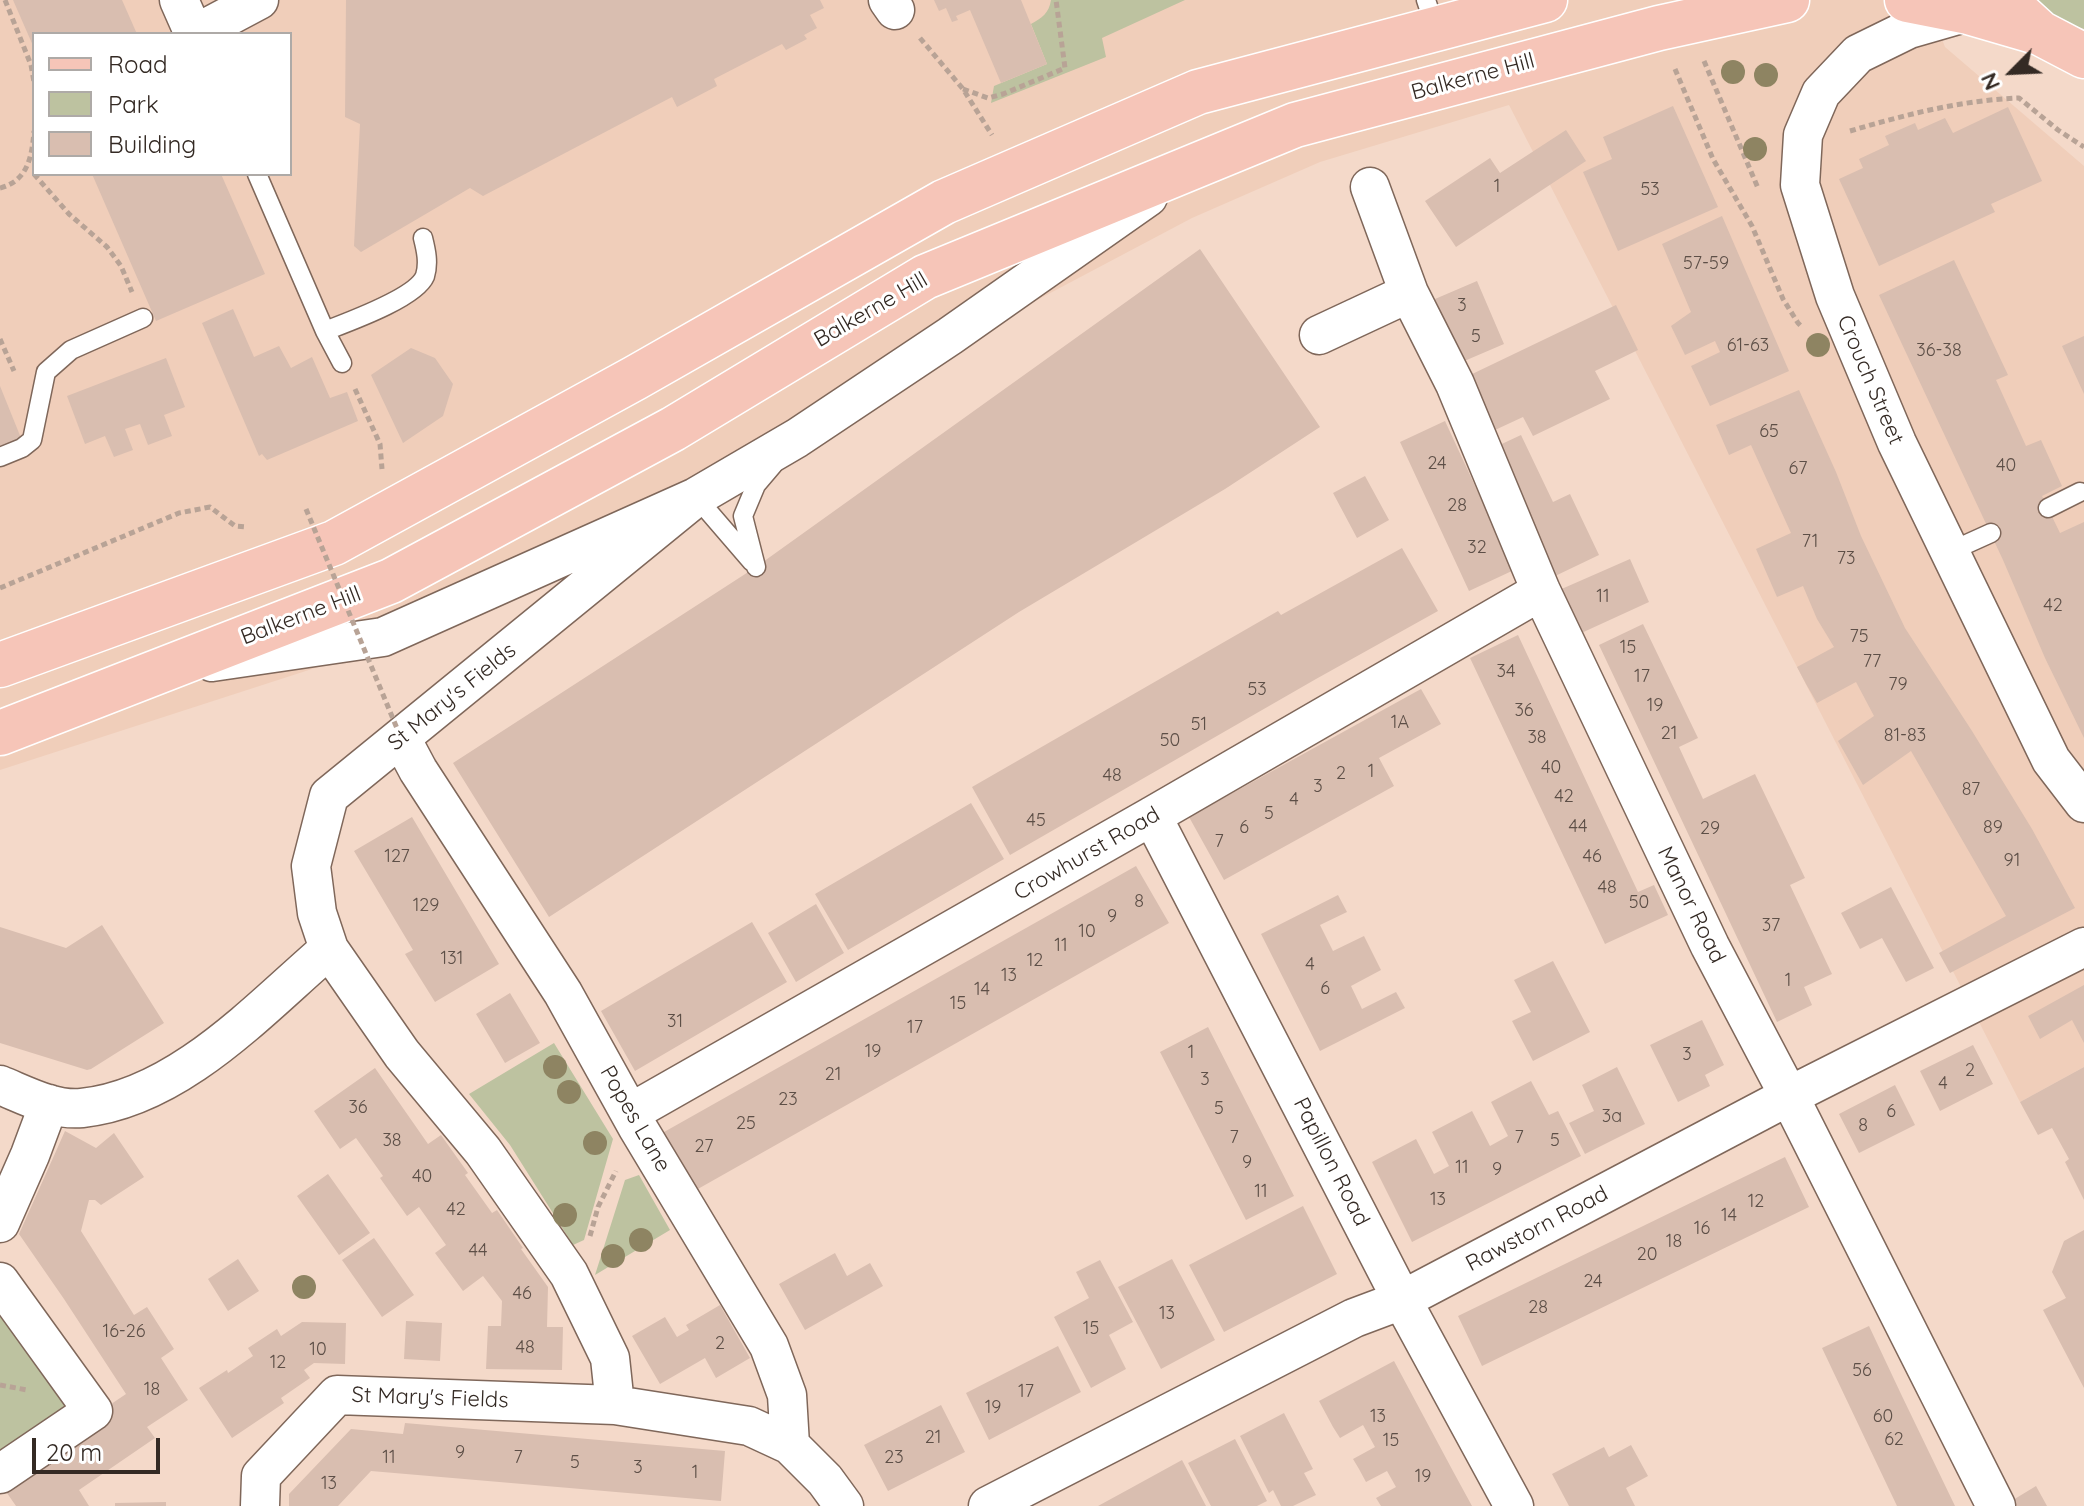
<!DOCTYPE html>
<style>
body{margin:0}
#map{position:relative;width:2084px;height:1506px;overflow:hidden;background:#f4d9c9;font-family:Quicksand,sans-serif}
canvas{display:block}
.legend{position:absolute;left:32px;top:32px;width:260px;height:144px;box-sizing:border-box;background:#fff;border:2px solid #aeaaa7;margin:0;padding:10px 14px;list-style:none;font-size:24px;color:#342a24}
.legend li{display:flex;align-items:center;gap:16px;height:40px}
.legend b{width:40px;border:2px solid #aeaaa7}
.north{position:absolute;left:1972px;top:32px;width:80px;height:80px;-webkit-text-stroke:6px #fff;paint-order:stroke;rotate:246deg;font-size:22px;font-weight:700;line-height:32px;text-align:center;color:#342a24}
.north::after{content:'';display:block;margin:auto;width:28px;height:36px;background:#342a24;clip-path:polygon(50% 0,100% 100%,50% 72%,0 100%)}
.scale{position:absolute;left:32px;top:1438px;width:128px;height:36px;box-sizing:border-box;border:4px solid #342a24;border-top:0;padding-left:10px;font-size:24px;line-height:28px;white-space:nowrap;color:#342a24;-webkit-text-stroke:6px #fff;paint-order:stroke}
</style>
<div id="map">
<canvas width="2084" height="1506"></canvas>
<ul class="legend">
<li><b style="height:10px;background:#f6c5b8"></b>Road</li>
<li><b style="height:22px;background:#bdc2a0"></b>Park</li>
<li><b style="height:22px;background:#d9beb0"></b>Building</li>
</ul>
<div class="north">N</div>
<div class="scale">20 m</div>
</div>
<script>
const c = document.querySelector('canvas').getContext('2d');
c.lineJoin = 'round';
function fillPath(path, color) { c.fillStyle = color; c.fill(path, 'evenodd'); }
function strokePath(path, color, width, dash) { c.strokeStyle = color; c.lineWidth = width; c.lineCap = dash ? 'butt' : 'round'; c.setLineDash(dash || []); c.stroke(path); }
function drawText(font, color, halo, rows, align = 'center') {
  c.font = font + ' Quicksand,sans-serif'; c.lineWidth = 6; c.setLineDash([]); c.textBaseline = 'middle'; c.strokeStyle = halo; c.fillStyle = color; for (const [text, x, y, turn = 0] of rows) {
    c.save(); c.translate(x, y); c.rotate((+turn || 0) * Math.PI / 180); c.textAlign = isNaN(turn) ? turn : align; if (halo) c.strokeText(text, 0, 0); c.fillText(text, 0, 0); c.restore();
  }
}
fillPath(new Path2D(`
 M0,0h1927l18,47 139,119v901l-64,35 -511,-997 -189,57 -128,56 -809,428 -383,124zM34,34h256v140h-256z`), '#f0ceba');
fillPath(new Path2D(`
 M1051,0h134l-83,38 4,19 -115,46 3,-17 53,-22 -16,-40c11,-6 18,-11 20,-24z
 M2035,0h49v29l-21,-7z
 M554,1043l59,96 -29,101 -11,5 -63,-100 -41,-51z
 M639,1175l31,55 -75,45 30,-95z
 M0,1297l78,108 -78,55z`), '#bdc2a0');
fillPath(new Path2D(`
 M13,0h109l15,34h-103v14z
 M346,0h474l4,8 -14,7 7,13 -13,7 3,4 -21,11 -4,-6 -68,35 3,7 -40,21 -5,-10 -189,99 -13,-8 -109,64 -7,-6 6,-122 -15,-7z
 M934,0h87l26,64 -46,19 -31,-73 -14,6 2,4 -6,2 -6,-14 -7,3z
 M1673,106l45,101 -100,44 -35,-79 29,-13 -9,-22z
 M2008,107l34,74 -51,23 4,8 -116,54 -40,-87 24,-11 -4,-9 30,-14 -4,-9 30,-13 3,7 27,-12 8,15z
 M1566,130l20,31 -130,86 -31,-46 65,-43 10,15z
 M92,174h129l44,100 -109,47z
 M1722,216l67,155 -79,35 -19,-40 29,-14 -5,-11 -30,14 -14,-29 20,-14 -29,-68z
 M1200,249l120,178 -95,62 -206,123 -470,305 -96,-154 303,-196z
 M1954,260l54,115 -12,5 30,66 15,-6 21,46 -20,10 18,37 24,-11v216l-39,-80 -42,-98 -124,-265z
 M1477,281l27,63 -42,18 -27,-63z
 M1616,305l22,45 -43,21 15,28 -77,37 -10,-19 -28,13 -27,-54z
 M233,309l21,48 25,-11 12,22 21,-11 18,41 17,-6 11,29 -91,39 -5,-6 -3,2 -57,-133z
 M2084,336v58l-22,-48z
 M411,348l24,10 18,26 -10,32 -40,27 -32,-68z
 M166,358l19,49 -21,8 8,21 -24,9 -8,-21 -15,5 8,21 -19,7 -9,-21 -20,8 -18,-48z
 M0,386l23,57 -23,10z
 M1799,390l37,82 25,64 44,92 67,103 60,98 43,79 -125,65 -11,-20 67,-37 -95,-165 -48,34 -25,-44 36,-25 -18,-34 -39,21 -11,-19 -9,-17 37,-20 -17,-28 -14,-33 -26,11 -21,-48 35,-16 -40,-88 -22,10 -13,-30z
 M1445,421l69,149 -45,21 -69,-149z
 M1521,435l32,67 17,-8 29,61 -46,22 -62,-128z
 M1365,476l24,44 -32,18 -24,-45z
 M1402,548l36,63 -122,68 -306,176 -38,-68 306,-176 3,4z
 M1630,559l19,43 -72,33 -20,-44z
 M1643,624l55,114 -19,9 24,52 52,-25 50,104 -15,7 42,89 -28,13 8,18 -35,17 -178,-377z
 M1518,635l120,257 16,-7 14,30 -63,29 -135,-286z
 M1421,689l20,35 -62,34 15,28 -170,94 -35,-63z
 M971,803l33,56 -156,91 -33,-56z
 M412,817l87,147 -64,38 -30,-48 8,-4 -59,-99z
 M1136,866l33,57 -480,271 -32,-58z
 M1891,887l43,81 -28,14 -24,-44 -22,11 -19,-36z
 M1338,895l9,17 -27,13 13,26 31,-15 17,34 -30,16 11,23 34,-17 9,16 -85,43 -59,-117z
 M816,904l28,49 -48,29 -28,-49z
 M752,922l35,60 -152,89 -34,-60z
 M102,925l62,98 -73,46 -4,1 -87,-27v-116l66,21z
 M1553,961l37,71 -57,29 -21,-40 19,-9 -17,-32z
 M2084,985v58l-12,-23 -32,19 -12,-23z
 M510,993l30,50 -35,20 -29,-49z
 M1702,1020l22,45 -19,10 5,11 -32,16 -28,-57z
 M1208,1027l86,169 -48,24 -86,-168z
 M1973,1045l20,39 -53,27 -20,-40z
 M1617,1067l28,57 -60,30 -16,-31 25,-12 -12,-26z
 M2084,1067v133l-19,-38 4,-3 -17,-31 -14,7 -18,-33z
 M375,1068l53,76 13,-9 27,38 -3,2 27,38 5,-3 26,38 -2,1 27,38 -1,40h16l-1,43 -76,-1 2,-43h13l1,-25 -19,-25 -20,15 -28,-38 11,-8 -27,-38 -12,9 -27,-38 3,-2 -27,-38 -16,11 -26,-38z
 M1531,1081l18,34 9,-4 23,45 -169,86 -40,-80 44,-23 18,35 15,-8 -17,-34 40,-21 18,35 18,-10 -17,-34z
 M1895,1085l20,40 -56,28 -20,-39z
 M65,1131l31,17 18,-15 30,44 -43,28 -6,-5h-6l-8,31 53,84 13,-8 27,42 -13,9 27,42 -41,27 8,11 -76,52 10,16h-73l-16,-23v-4l126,-85 -62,-95 -45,-65z
 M1785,1157l24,50 -327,159 -24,-50z
 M328,1174l42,59 -31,22 -42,-59z
 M1303,1206l34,68 -113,58 -35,-67z
 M2084,1230v158l-41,-78 23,-12 -14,-26 12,-31z
 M374,1238l40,57 -32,22 -40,-57z
 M835,1253l12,23 23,-13 13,23 -78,44 -26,-46z
 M238,1259l21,32 -31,20 -20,-32z
 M1172,1259l43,81 -54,29 -43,-82z
 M1100,1260l33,62 -24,13 17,34 -35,19 -37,-71 35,-19 -13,-26z
 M720,1305l30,53 -34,20 -11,-20 -45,26 -28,-48 33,-19 12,20 12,-7 -3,-5z
 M406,1321l36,2 -2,38 -36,-2z
 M302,1322l44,1 -1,41 -31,-1 -10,7 6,8 -29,20 3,5 -52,35 -33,-50 28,-18 1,3 25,-17 -5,-8 29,-19 4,7z
 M1869,1326l32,68 54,112h-58l-10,-21 -65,-137z
 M1058,1346l23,46 -92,48 -23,-47z
 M1394,1361l60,112 18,33h-91l-5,-8 20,-11 -9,-16 -21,11 -7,-13 -6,-10 22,-12 -12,-22 -23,13 -7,-11 -14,-26z
 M941,1405l24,47 -77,39 -24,-46z
 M1284,1413l29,56 -9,4 12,22 -23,11h-12l-8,-16 -4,3 -29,-57z
 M405,1423l320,28 -4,50 -350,-30 -33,35h-49v-12l62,-65 52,5z
 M1235,1439l32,62 -10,5h-46l-23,-43z
 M1631,1445l17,31 -22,12 9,18h-66l-17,-32 52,-27 5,10z
 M1182,1460l24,46h-108l33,-18z
 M2036,1486l11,20h-30l-4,-6z
 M166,1502v4h-51v-3z`), '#d9beb0');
const lane = new Path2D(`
 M1426,0l10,30
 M257,174l68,157 17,32
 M325,331c23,-9 91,-33 100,-55 4,-13 1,-26 -2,-38
 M0,457l22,-9 10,-8 14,-68 25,-22 72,-32
 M696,497l56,65
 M2048,508l32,-16
 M1949,552l42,-19
 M756,567l-13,-51 13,-31 17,-20`);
const street = new Path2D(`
 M179,0l15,34
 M888,0l7,10
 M1968,12l-59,17 -51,25 -37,39 -18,42 -3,50 35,111 62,147 154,317 33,43
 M195,34l64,-34
 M1370,187l39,106 46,91 86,207 169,355 79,150 207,410
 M1319,335l90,-42
 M212,662l171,-25 313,-140 101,-59 153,-102 198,-139
 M401,738l17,32 145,223 75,135 131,218 18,49 3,50
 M1152,816l250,484 112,206
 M0,1085c25,10 54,26 82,23 97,-10 177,-99 247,-159
 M630,1113l522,-297 389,-225
 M0,1223l30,-68 19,-51
 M0,1282l93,129 -93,63
 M615,1405l-5,-47 -41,-84 -86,-123 -81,-97 -73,-105 -12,-36 -6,-47 18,-70 367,-299
 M260,1506l1,-30 76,-81 278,10 134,21 41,19 35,35 19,26
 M988,1506l366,-188 48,-18 387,-204 295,-149`);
const primary = new Path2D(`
 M1907,0l61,12 72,21
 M2017,12l23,21 44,23
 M0,665l334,-122 301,-165 309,-176 254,-110 347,-92
 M0,733l391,-152 282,-152 252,-152 370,-152 364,-97 128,-28`);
strokePath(lane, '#7f675a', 21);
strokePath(street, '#7f675a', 41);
strokePath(primary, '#fff', 47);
strokePath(new Path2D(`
 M5,0l26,65 3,17
 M920,38l43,51 29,46
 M1704,61l54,127
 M1675,69l38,90 39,67 31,73 15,24 5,5
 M963,89l25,9 15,-4 62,-26 -9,-68
 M1850,131c54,-16 112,-31 169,-33l39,32 26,17
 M34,174l35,40 38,33 14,19 11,26
 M0,188c28,-7 32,-32 34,-57
 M0,339l14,32
 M355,389l25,55 2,25
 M0,588l179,-75 31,-6 25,19 12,1
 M590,1236l8,-29 18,-36
 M0,1385l27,5`), '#b8a396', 5, [6, 4]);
strokePath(lane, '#fff', 18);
strokePath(street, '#fff', 38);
strokePath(primary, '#f6c5b8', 44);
strokePath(new Path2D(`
 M306,509l95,229`), '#b8a396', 5, [6, 4]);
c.fillStyle = '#8e8462';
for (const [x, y] of [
 [1733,72],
 [1766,75],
 [1755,149],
 [1818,345],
 [555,1067],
 [569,1092],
 [595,1143],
 [565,1215],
 [641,1240],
 [613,1256],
 [304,1287]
]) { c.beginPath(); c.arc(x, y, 12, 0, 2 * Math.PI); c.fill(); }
drawText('18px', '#5d4f47', null, [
 ["1",1497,187],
 ["53",1650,190],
 ["57-59",1706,264],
 ["3",1462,306],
 ["5",1476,337],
 ["61-63",1748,346],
 ["36-38",1939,351],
 ["65",1769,432],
 ["24",1437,464],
 ["40",2006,466],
 ["67",1798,469],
 ["28",1457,506],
 ["71",1810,542],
 ["32",1477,548],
 ["73",1846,559],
 ["11",1603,597],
 ["42",2053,606],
 ["75",1859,637],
 ["15",1628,648],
 ["77",1872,662],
 ["34",1506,672],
 ["17",1642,677],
 ["79",1898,685],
 ["53",1257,690],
 ["19",1655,706],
 ["36",1524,711],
 ["1A",1400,723],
 ["51",1199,725],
 ["21",1669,734],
 ["81-83",1905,736],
 ["38",1537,738],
 ["50",1170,741],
 ["40",1551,768],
 ["1",1371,772],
 ["2",1341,774],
 ["48",1112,776],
 ["3",1318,787],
 ["87",1971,790],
 ["42",1564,797],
 ["4",1294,800],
 ["5",1269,814],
 ["45",1036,821],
 ["44",1578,827],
 ["6",1244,828],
 ["89",1993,828],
 ["29",1710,829],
 ["7",1219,842],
 ["127",397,857],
 ["46",1592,857],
 ["91",2012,861],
 ["48",1607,888],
 ["8",1139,902],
 ["50",1639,903],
 ["129",426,906],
 ["9",1112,917],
 ["37",1771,926],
 ["10",1087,932],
 ["11",1061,946],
 ["131",452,959],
 ["12",1035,961],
 ["4",1310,965],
 ["13",1009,976],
 ["1",1788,981],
 ["6",1325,989],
 ["14",982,990],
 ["15",958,1004],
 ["31",675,1022],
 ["17",915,1028],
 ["19",873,1052],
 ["1",1191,1053],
 ["3",1687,1055],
 ["2",1970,1071],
 ["21",833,1075],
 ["3",1205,1080],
 ["4",1943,1084],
 ["23",788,1100],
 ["36",358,1108],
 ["5",1219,1109],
 ["6",1891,1112],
 ["3a",1612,1117],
 ["25",746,1124],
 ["8",1863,1126],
 ["7",1234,1138],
 ["7",1519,1138],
 ["38",392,1141],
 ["5",1555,1141],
 ["27",704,1147],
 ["9",1247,1163],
 ["11",1462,1168],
 ["9",1497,1170],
 ["40",422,1177],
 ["11",1261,1192],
 ["13",1438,1200],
 ["12",1756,1202],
 ["42",456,1210],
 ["14",1729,1216],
 ["16",1702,1229],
 ["18",1674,1242],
 ["44",478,1251],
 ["20",1647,1255],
 ["24",1593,1282],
 ["46",522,1294],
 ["28",1538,1308],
 ["13",1167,1314],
 ["15",1091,1329],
 ["16-26",124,1332],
 ["2",720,1344],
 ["48",525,1348],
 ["10",318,1350],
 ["12",278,1363],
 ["56",1862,1371],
 ["18",152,1390],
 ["17",1026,1392],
 ["19",993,1408],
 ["13",1378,1417],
 ["60",1883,1417],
 ["21",933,1438],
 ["62",1894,1440],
 ["15",1391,1441],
 ["9",460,1453],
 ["11",389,1458],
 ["7",518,1458],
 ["23",894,1458],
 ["5",575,1463],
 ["3",638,1468],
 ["1",695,1473],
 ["19",1423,1477],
 ["13",329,1484]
]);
drawText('22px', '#342a24', '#fff', [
 ["Balkerne Hill",1473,77,-15],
 ["Balkerne Hill",871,310,-30],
 ["Crouch Street",1870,380,67],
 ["Balkerne Hill",301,616,-21],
 ["St Mary's Fields",452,697,-39],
 ["Crowhurst Road",1087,854,-30],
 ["Manor Road",1691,905,64],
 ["Popes Lane",635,1119,60],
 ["Papillon Road",1331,1162,63],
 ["Rawstorn Road",1537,1229,-28],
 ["St Mary's Fields",430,1398,2]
]);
</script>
